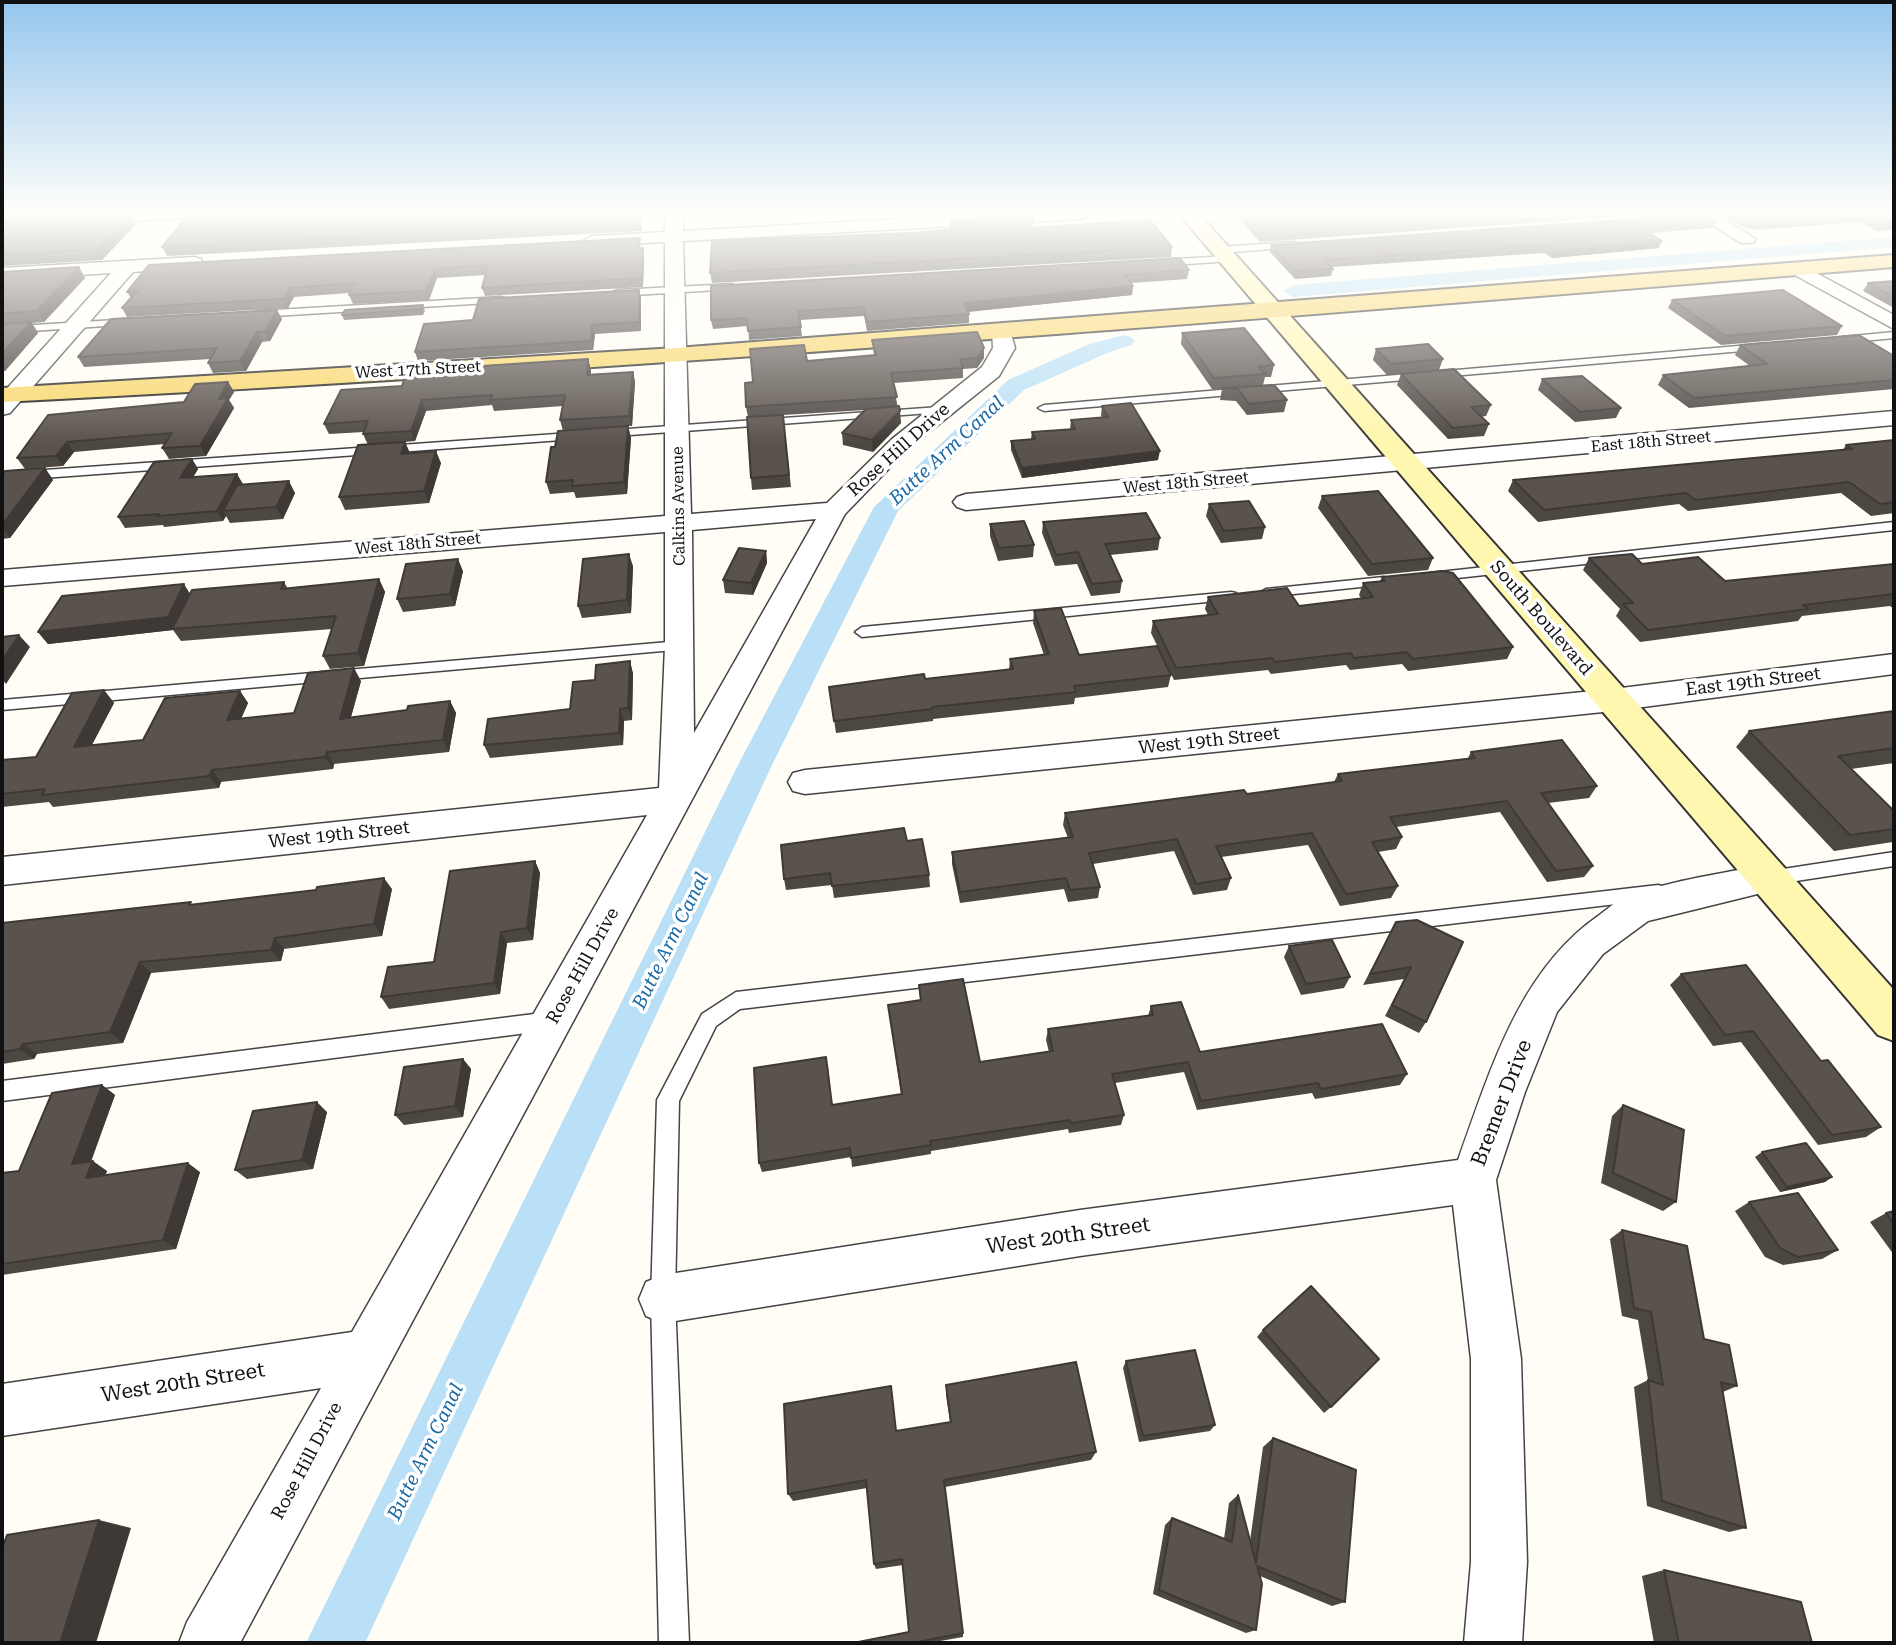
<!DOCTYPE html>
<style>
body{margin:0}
#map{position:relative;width:1896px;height:1645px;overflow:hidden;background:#fffdf5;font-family:"Roboto Serif",serif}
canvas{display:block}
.frame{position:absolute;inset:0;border:4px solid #111;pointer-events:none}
</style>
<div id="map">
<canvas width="1896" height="1645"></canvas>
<div class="frame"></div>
</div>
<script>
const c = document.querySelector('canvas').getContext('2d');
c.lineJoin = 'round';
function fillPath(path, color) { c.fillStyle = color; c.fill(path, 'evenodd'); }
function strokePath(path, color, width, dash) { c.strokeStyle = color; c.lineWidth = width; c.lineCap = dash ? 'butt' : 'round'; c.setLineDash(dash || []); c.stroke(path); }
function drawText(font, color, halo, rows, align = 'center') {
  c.font = font + ' "Roboto Serif",serif'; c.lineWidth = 7; c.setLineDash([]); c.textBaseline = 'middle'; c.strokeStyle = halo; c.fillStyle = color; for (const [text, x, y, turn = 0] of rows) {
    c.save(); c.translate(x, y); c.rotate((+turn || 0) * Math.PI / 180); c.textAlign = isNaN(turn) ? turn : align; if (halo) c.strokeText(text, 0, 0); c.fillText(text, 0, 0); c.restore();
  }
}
fillPath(new Path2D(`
 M1894,237v10l-601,50 -10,-6 10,-6z
 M1124,335l7,2 4,4 -4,4 -26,9 -81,36 -126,121 -126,254 -407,878h-59l432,-878 136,-258 134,-127 81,-36z`), '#b9e0f7');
const lane = new Path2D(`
 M158,214h51l-4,3 -95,5 -4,-3z
 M1691,214h39l-36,5z
 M1293,242l3,1v4l-76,6 -5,-3 5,-3z
 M1228,256l5,3 -2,2 -73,5 -5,-3 5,-3z
 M732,284l5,3 -2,2 -118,7 -5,-3 5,-3z
 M501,297l4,1v4l-248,15 -5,-3 5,-3z
 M131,319l4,1v4l-133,9v-6z
 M1894,332v6l-52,5 -5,-3 5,-3z
 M1762,344l5,3 -1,2 -722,62 -6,-3 6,-3z
 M940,407l4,1v4l-942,69v-8z
 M1894,522v8l-464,51 -7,-4 7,-4z
 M1384,577l7,4 -2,3 -123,13 -7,-4 7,-4z
 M1231,592l5,1v6l-374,38 -7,-5 7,-5z
 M680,641l7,5 -2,3 -683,61v-10z
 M1894,852v14l-124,19 -6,-2 -3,-5 3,-5 6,-2z
 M1658,885l7,2 2,5 -2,5 -7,2 -918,110 -24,17 -37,75 -4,198 14,344h-30l-8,-344 6,-199 45,-86 34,-22z
 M550,1012l7,3 3,6 -3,6 -7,3 -548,71v-20z`);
const street = new Path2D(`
 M32,214h32l-3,4 -59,13v-10z
 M665,214h18v17l306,-17h102l-9,5 -399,22 8,273 136,-11 65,-64 90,-72 11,-19 -1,-17 3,-4h14l6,21 -16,28 -91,73 -63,65 -605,1129h-61l8,-21 134,-234 -319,48v-52l350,-52 295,-517 -645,70v-28l657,-69 6,-142v-114l-663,54v-16l663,-54v-274l-73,4 -9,-5 9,-5 73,-4zM816,519l-122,214 -2,-203z
 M1694,214h21l41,25 -3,4h-12z
 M194,257l7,2 2,4 -2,4 -68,5 -123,141 -8,2v-21l109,-121 -109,7v-12z
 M1798,263l96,52v14l-103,-56 -2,-4 2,-4z
 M1894,411v14l-928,85 -9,-3 -4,-5 4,-5 9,-3z
 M1894,654v20l-281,37 -808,83 -12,-3 -5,-9 5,-9 12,-3 808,-81z
 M1769,864l13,4 5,10 -5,10 -134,33 -45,33 -46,58 -32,80 -29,88 25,179 6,203 -5,81h-58l7,-81v-203l-18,-154 -373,51 -417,67 -17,-7 -7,-17 7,-17 17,-7 417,-65 378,-50c32,-88 60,-188 140,-244 8,-6 17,-14 26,-18 46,-18 97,-24 145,-34z`);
const secondary = new Path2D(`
 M1179,214h20l695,776v51l-16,-6z`);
const primary = new Path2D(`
 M1894,255v12c-630,52 -1261,103 -1892,135v-14l674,-40z`);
strokePath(lane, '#444', 3);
strokePath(street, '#444', 3);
strokePath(secondary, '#333', 4);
strokePath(primary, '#222', 4);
fillPath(lane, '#fff');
fillPath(street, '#fff');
fillPath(secondary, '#fff6b0');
fillPath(primary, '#f9d66b');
fillPath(new Path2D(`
 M64,214h48l-46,2z
 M189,214h452l1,17 -475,25 -5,-9z
 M1234,214h422l-396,28z
 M1731,214h163v16l-17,1 -17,-9 -105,8 -15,-4 -12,-7z
 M56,217l80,7 -34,36 -100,6v-44z
 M950,220l84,4 -6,4 144,19 -1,10 -459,26 -2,-10 203,-40 37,-4z
 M1716,221l-4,7 -62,5 9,15 -107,10 -8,-5 -213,14 2,2 -2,7 -36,3 -25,-27 1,-7z
 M641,248l3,9 -1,30 -158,9 -3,-8 4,-13 -49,3 -8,22 -76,4 -4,-9 1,-2 -56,4 -6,11 -161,9 -5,-9 9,-10 -4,-6z
 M1189,270l-2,9 -56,4 2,3 -1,9 -164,17 1,2v9l-102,8 -3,-15 -64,4 2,16 -53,4 -1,-14 -35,3 -2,-9v-34z
 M2,272l83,6 -41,44 -12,1 6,10 -33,38h-3z
 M1894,281v27l-31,-17 5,-8z
 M639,290l2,8v33l-46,3 -2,16 -175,11 -3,-9 58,-32z
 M1672,300l170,26 -5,9 -116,10 -53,-37z
 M423,305l2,6 -2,4 -79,5 -2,-5z
 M282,319l-12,22 -8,1 -16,29 -33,2 -5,-10 2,-4 -126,8 -6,-10z
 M1182,333l92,32 -3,12h-6l-2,8 24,15 -3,12 -37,3 -11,-14 -16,-1 2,-11h-10l-31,-45z
 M872,340l112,18 -7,10 -14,1v9l-70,5 8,40 -28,29 -30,-7 -1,-12 23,-23 -82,5 8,72 -39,3 -1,-12 -3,-61 -2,-10 7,-25 54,-21 67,-5z
 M1740,345l154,11v33l-205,19 -31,-23 5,-10 87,-9 -15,-11z
 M1376,349l67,10 -4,11 -52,5 -14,-15z
 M588,359l3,11v4l42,-2 2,10 -3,44h-4l3,12 -4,56 -51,4 -2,-6 -24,2 -4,-12 9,-35 8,-16 -3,-11 3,-14 -69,5 -2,-6 -66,6 -11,30 -10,1 5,11 31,10 -12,40 -84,7 -6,-13 29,-52 -5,-11 1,-2 -35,2 -5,-10 78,-38z
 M1401,374l90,31 -5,11 -5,1 8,7 -5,12 -36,3 -51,-54z
 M1542,379l79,29 -5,10 -41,4 -37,-32z
 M228,382l6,10 -5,8 5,8 -28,48 -37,3 -7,-11 3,-4 -91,8 -11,14 -38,3 -8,-11 167,-56z
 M1102,406l56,54 -136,18 -11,-28v-9l20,-2 1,-7 38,-3 1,-9 31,-3 -1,-2z
 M1894,440v73l-23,3 -30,-23 -153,18 -9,-7 -141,18 -30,-31 5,-11 330,-30 3,-5z
 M192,459l6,10 -5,8 44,-3 5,11 53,8 -12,26 -53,4 -4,-7 -3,5 -59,6 -1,-2 -38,3 -7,-11z
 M45,468l8,12 -43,58 -8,1v-64z
 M1322,496l111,62 -5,12 -60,6 -50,-68z
 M1209,504l56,23 -3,12 -41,4 -15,-27z
 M1043,522l117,16 -2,12 -48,5 12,26 -2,12 -29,3 -14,-32 -22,2 -13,-33z
 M990,524l44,21 -1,12 -35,4 -8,-25z
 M766,551l1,12 -14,32 -28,-2 -2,-13z
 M1589,558l53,6 83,17 169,-17v45l-4,-3 -88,10 -4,5 -158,21 -24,-26 4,-7 -37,-39z
 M633,566l-2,47 -49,5 -4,-12z
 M463,571l-8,35 -52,6 -6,-13z
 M1382,577l131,70 -6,12 -99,12 -6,-7 -52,6 -4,-5 -75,9 -3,-4 -94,10 -23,-47 2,-12 55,-6 -3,-6 3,-12 91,9 62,-8 -2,-3 4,-12 17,-2z
 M379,579l6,13 -21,74 -34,3 -7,-13 9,-27 -151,12 -8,-11 -125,14 -10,-12 152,-38 94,-12 4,7z
 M1034,611l45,44 92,20 -3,12 -93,11 -1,6 -141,15v2l-97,12 -7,-46 96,-8 84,-9 1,-11 34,-4 -11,-32z
 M630,661l3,13 -1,46 -8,1 -1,24 -133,13 -6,-13 86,-36 25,-29z
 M361,681l-10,36 56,-7 43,-9 6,12 -7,39 -115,12 -1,5 -112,13 -2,6 -166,19 -4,-5 -47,5v-47l34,-3 68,-67 10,13 -22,42 51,-5 97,-49 8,12 -7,16 53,-6z
 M1894,711v52l-43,6 43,42v30l-1,1 -59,9 -98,-104 13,-16z
 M1471,752l126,34 -8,12 -41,5 45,63 -9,11 -37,5 -47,-70 -104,15 6,10 -6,12 -18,3 20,34 -7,12 -51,8 -32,-61 -87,12 10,21 -4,12 -34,5 -19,-44 -81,13 7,23 -2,11 -30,4 -4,-13 -104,14 -8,-39v-12l116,-14 -5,-13 2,-12 182,-19 87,-12 4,-8 130,-16z
 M907,841l22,34 1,12 -96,11 -2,-13 -46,5 -2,-11z
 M535,861l5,12 -7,67 -26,3 -7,51 -111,15 -8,-12 53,-35z
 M392,889l-10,47 -98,13 -3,12 -130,12 -28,70 -86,11 -3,5 -32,5v-141l191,-18z
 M1396,922l30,100 -7,11 -34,-17 19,-37 -41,6z
 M1289,946l61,31 -6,11 -43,7 -17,-38z
 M1681,974l140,87 60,66 -15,10 -48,8 -77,-103 -28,4 -43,-61z
 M919,985l61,77 69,-10 -3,-12 2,-11 100,-13 3,-10 49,46 207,22 -7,11 -85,14 -3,-6 -115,17 -13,-38 -69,11 9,32 -3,10 -52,8 -1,-4 -137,22v3l-79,13 -1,-10 -89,15 -3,-9 69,-96 4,38 69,-11 -13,-89 32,-5z
 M463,1059l8,10 -8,48 -59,8 -9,-10z
 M102,1085l13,10 -24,67 16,9 -2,4 95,-3 -24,77 -174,26v-102l17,-2z
 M1623,1105l53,97 -13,9 -62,-28 11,-67z
 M327,1112l-14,57 -66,10 -12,-9z
 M1762,1152l70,25 -7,5 -45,10 -25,-35z
 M1749,1202l89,48 -16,9 -39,6 -18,-8 -30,-46z
 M1894,1211v44l-24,-33 16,-9z
 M1622,1230l82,109 33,47 -14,6 23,136 -17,4 -82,-26 -13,-119 14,-7 -10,-60 -16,-4 -12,-77z
 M1263,1330l68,77 -7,6 -67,-76z
 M1126,1361l89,64 -5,6 -71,11 -16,-74z
 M946,1385l150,67 -5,8 -146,27 18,146v4l-34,6h-76l56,-11 -6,-67 -27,4 -2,-5 -7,-76 -74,13 -5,-7 109,-63 53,-9 -4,-27z
 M1273,1438l72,164 -13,4 -72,-30 -4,54 -10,3 -93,-39 12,-69 7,-7 52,21 5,-36 9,-8 12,46 13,-94z
 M1664,1570l148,73h-158l-12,-67z`), '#4d4742');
fillPath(new Path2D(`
 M2,214h20l-20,5z
 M131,214l5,10 -34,36 -6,-11z
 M1035,215l-1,9 -25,15 1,-10z
 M1662,241l-3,7 -107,10 3,-7z
 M643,248l1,9 -1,30 -1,-9z
 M79,267l6,11 -41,44 -7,-11z
 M434,269l3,9 -8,22 -3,-9z
 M1133,286l-1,9 -168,17v-9z
 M290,288l4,9 -6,11 -4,-9z
 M639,290l2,8v33l-2,-9z
 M277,310l5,9 -12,22 -5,-9z
 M31,322l7,11 -33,38 -3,-5v-12z
 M592,325l3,9 -2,16 -2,-9z
 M257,332l5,10 -16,29 -6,-10z
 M984,348v10l-7,10v-10z
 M588,359l3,11 -2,15 -2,-10z
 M633,372l2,10 -3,44 -3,-10z
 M228,382l6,10 -5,8 5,8 -28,48 -6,-10 19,-47z
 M422,400l4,11 -11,30 -4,-10z
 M900,411l1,12 -28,29 -1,-12z
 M628,426l3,12 -4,56 -3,-12z
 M67,442l7,10 -11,14 -7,-10z
 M405,442l5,12h-9z
 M436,451l5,12 -12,40 -5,-12z
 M1160,451l-2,9 -136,18v-10z
 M192,459l6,10 -11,19 -7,-10z
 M45,468l8,12 -43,58 -8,-11v-2z
 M237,474l6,10 -15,27h-5l3,5 -3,5 -6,-10z
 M289,481l6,12 -12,26 -7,-12z
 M766,551l1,12 -14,32 -2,-12z
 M629,554l4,12 -2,47 -4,-13z
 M458,559l5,12 -8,35 -5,-12z
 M379,579l6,13 -21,74 -6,-13z
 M184,584l8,13 -16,32h-4l1,1 -125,14 -10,-12z
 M19,635l11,12 -24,37 -4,-5v-18z
 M630,661l3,13 -1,46 -4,-12z
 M354,668l7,13 -14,50 -7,-12z
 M104,690l10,13 -30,56 -10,-12z
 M240,691l8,12 -13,29 -8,-12z
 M450,701l6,12 -7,39 -6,-12z
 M620,709l4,12 -1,24 -4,-12z
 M327,752l7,12 -1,5 -8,-12z
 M212,770l9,12 -2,6 -10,-12z
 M535,861l5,12 -7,67 -6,-12z
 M384,878l8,11 -10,47 -8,-12z
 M501,932l6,11 -7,51 -6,-11z
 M275,938l9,11 -3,12 -10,-11z
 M140,962l11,11 -28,70 -13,-11z
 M23,1044l14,10 -3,5 -14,-10z
 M463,1059l8,10 -8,48 -8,-11z
 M102,1085l13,10 -29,78 -14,-9z
 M317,1102l10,10 -14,57 -11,-9z
 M93,1161l14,10 -6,16 -15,-9z
 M188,1163l12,9 -24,77 -13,-9z
 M1832,1177l-7,5 -45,10 7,-5z
 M99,1520l32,8 -35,115h-36z`), '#3f3936');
const building = new Path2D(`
 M130,214l-34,35 -94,6v-33l34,-7 20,2z
 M189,214h451v8l-478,25z
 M1244,214h284l-266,18z
 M1705,214l11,7 -76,6 22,14 -107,10 -8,-6 -223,15 9,9 -37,2 -25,-26z
 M1740,214h117l-98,7 -14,-4z
 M1867,214h27v7l-12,1z
 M1035,215l-25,14 140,-9 22,27 -462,26 2,-32 201,-8 41,-4 -4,-9z
 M640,238l-1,10h4l-1,30 -160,10 6,-23 -54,4 -8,22 -77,4 6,-12 -65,5 -6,11 -162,9 15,-17 -10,1 22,-27z
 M1180,258l9,12 -64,5 8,11 -169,17 5,11 -102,8 -4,-15 -65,4 3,16 -53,4 -1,-13 -36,2v-34z
 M79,267l-42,44 -35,3v-42z
 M1894,281v16l-26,-14z
 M639,290v32l-47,3 -1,16 -176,11 9,-28 49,-4 6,-21z
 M1783,290l59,36 -117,10 -53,-36z
 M423,305l-2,4 -79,6 3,-5z
 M277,310l-12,22h-8l-17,29 -32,2 9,-15 -139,9 33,-38z
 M31,322l-29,32v-30z
 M1244,328l30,37 -15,2 6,7 -51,4 -32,-45z
 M977,332l7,16 -7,10 -17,1 3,9 -72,5 6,24 -151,10 -1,-24 8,-1 -3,-33 54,-4 3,16 69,-6 -4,-15z
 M1859,335l35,21v24l-200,18 -31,-23 104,-11 -27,-19z
 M1428,344l15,15 -52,5 -15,-15z
 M588,359l-1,16 46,-3 -4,44 -69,4 5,-25 -74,5 1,-5 -70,5 -11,31 -48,3 5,-13 -44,3 17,-34 61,-4 5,-15z
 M1454,369l37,36 -20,2 18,17 -36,4 -52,-54z
 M1582,376l39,32 -41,4 -38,-33z
 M228,382l-9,17 9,-1 -28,48 -38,2 10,-15 -105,9 -11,14 -39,2 31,-43 136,-13 11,-18z
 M1274,385l13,15 -38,4 -11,-15 -16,-1z
 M1131,403l29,48 -138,17 -11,-27 24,-2 -3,-7 43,-3 -4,-9 37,-3 -6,-11z
 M899,406l1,5 -28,29 -30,-7 24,-24z
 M783,415l6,60 -38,3 -4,-61z
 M628,426l-4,56 -52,4 1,-6 -27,2 5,-35h4l3,-16z
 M1894,440v62l-14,2 -31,-22 -154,18 -9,-7 -142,17 -31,-30 339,-31 -6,-4z
 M405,442l-4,12 35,-3 -12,40 -85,6 19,-52z
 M192,459l-12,19 57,-4 -20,37 -60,5 2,-2 -41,3 36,-55z
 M45,468l-43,57v-50l3,-4z
 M289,481l-13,26 -53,4 14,-26z
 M1378,491l55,67 -61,6 -50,-68z
 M1249,501l16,26 -41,4 -15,-27z
 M1146,513l14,25 -55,6 17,37 -30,3 -14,-32 -22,3 -13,-33z
 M1024,521l10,24 -35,3 -9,-24z
 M739,548l27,3 -15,32 -28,-3z
 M629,554l-2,46 -49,6 5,-47z
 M1632,554l10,10 56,-7 27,24 169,-17v30l-91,11 5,4 -160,21 -25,-26 10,-1 -44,-45z
 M458,559l-8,35 -53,5 9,-35z
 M1443,571l10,2 60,74 -100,12 -6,-7 -53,6 -3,-5 -76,9 -3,-4 -96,10 -23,-47 65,-7 -10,-17 79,-9 12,18 74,-9 -10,-14 22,-2 -3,-4z
 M379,579l-21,74 -35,3 13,-40 -164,13 20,-39 92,-8 -3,7z
 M184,584l-16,33 -130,15 24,-36z
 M1061,608l18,47 78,-9 14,29 -97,11 2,6 -144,15v2l-98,12 -5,-34 95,-13 1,5 88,-10 -3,-10 39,-5 -15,-43z
 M19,635l-17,26v-24z
 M630,661l-2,47 -8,1 -1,24 -135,12 4,-26 82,-10 3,-27 22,-2 1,-15z
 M354,668l-14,51 67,-9 1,-4 42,-5 -7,39 -116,12 -2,5 -113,13 -3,6 -167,19 3,-6 -43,5v-34l34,-3 36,-64 32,-3 -30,57 69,-7 22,-42 75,-7 -13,29 67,-7 14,-40z
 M1894,711v37l-56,8 56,55v18l-44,6 -101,-104z
 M1562,740l35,46 -56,7 52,73 -37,5 -49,-70 -117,16 12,20 -30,5 26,44 -52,8 -34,-61 -96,13 15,32 -35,6 -19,-45 -88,14 11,34 -30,3 -4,-12 -106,14 -8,-40 121,-15 -8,-24 179,-23 3,4 95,-13 -4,-7 137,-16 -4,-6z
 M904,828l3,13 15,-2 7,36 -97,11 -2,-13 -46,6 -3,-34z
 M535,861l-8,67 -26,4 -7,51 -113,14 7,-30 46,-5 16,-91z
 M384,878l-10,46 -99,14 -4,12 -131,12 -30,70 -87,12 -3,5 -18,3v-129l189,-21 -2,3 127,-15 1,-3z
 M1417,920l46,22 -37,80 -34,-17 19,-38 -41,7 26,-52z
 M1332,940l18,37 -44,7 -17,-38z
 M1746,965l75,96 7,-1 53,67 -49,8 -79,-104 -28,4 -44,-61z
 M963,979l17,83 73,-11 -5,-22 105,-14 -2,-9 30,-4 19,50 182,-28 25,50 -86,15 -3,-6 -117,18 -13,-39 -76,12 12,41 -53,8 -1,-3 -140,21 1,4 -80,13 -1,-10 -91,15 -5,-95 72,-11 6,48 70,-11 -14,-89 33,-5 -2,-15z
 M463,1059l-8,47 -60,9 9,-48z
 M102,1085l-30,79 21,-3 -7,17 102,-15 -25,77 -161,24v-91l17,-2 33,-78z
 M317,1102l-15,58 -67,10 18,-59z
 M1623,1105l61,25 -8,72 -63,-29z
 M1806,1143l26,34 -45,10 -25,-35z
 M1798,1193l40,57 -40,7 -18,-9 -31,-46z
 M1894,1211v13l-8,-11z
 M1622,1230l65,16 17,93 25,6 8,41 -16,-4 25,146 -84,-27 -14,-121 15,5 -12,-73 -17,-4z
 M1311,1286l68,73 -48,48 -68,-77z
 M1195,1350l20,75 -72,11 -17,-75z
 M1076,1362l20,90 -152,28 19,153 -50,10h-60l56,-11 -7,-73 -28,5 -8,-84 -78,14 -4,-90 107,-18 5,45 55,-9 -5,-37z
 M1273,1438l83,32 -11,132 -88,-36 5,18 -6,46 -97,-40 13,-72 60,24 6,-47 18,68z
 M99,1520l-39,123h-58v-94l5,-14z
 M1664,1570l137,32 11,41h-133z`);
fillPath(building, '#5a524d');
strokePath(building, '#3f3936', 2);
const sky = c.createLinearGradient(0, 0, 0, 444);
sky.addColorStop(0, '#95c6ee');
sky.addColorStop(0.48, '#fffefa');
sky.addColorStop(1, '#fffefa00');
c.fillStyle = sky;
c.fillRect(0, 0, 1896, 444);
drawText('16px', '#111', '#fff', [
 ["West 17th Street",418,370,-3],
 ["East 18th Street",1651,442,-5],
 ["West 18th Street",1186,483,-5],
 ["Calkins Avenue",679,506,-91],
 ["West 18th Street",418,544,-5]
]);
drawText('18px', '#111', '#fff', [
 ["Rose Hill Drive",899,450,-42],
 ["South Boulevard",1541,618,49],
 ["East 19th Street",1753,682,-7],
 ["West 19th Street",1209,741,-6],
 ["West 19th Street",339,835,-6],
 ["Rose Hill Drive",583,966,-61],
 ["Rose Hill Drive",307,1461,-62]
]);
drawText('italic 19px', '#1768a6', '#fff', [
 ["Butte Arm Canal",947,451,-43],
 ["Butte Arm Canal",671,941,-64],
 ["Butte Arm Canal",426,1452,-64]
]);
drawText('21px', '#111', '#fff', [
 ["Bremer Drive",1502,1103,-69],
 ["West 20th Street",1068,1236,-8],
 ["West 20th Street",183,1383,-9]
]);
</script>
